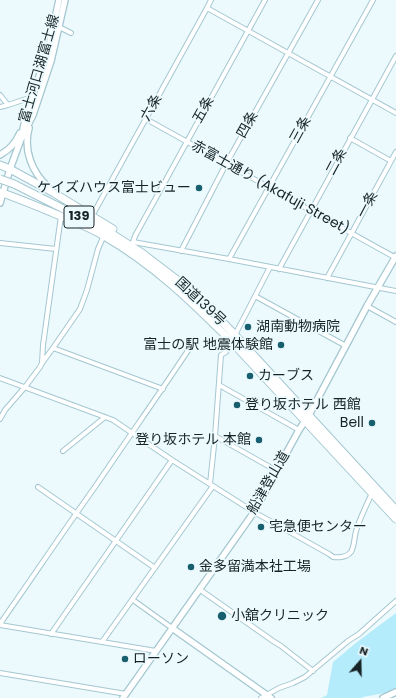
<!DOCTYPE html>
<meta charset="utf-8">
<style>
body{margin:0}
#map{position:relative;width:396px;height:698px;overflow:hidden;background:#ecfafe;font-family:Poppins,sans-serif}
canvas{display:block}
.north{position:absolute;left:340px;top:642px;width:40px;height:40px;-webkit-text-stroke:3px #ecfafe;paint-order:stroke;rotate:20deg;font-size:11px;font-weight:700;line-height:16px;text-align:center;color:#162427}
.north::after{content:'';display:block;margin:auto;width:14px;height:18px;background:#162427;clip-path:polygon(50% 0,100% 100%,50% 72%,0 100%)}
</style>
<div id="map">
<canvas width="396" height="698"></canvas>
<div class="north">N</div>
</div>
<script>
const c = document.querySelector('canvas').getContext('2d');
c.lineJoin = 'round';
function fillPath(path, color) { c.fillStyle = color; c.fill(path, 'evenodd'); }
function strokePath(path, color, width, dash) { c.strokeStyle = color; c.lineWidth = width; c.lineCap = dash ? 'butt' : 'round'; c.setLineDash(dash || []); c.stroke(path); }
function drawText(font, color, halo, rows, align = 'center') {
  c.font = font + ' Poppins,"Noto Sans JP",sans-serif'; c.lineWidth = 3.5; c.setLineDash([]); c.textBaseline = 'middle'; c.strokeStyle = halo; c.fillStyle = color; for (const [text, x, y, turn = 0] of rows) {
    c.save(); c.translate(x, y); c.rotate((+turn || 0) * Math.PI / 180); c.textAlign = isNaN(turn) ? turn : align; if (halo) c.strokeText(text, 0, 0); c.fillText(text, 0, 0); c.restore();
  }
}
fillPath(new Path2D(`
 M396,613v78l-33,6 -1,1h-41l6,-3 6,-33 24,-20z`), '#b5ecfb');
const street = new Path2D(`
 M265,0l-130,236 -2,6 96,17 167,32
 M207,8l189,105
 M57,26l14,7
 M0,95l8,10 24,-8 1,1
 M0,107l8,-2
 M146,119l250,139
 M350,138l41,23
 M92,216l115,-208 4,-8
 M0,243l56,6
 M181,251l45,-87 92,-164
 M229,259l144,-259
 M279,269l117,-213
 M327,278l69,-126
 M255,296l91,50
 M367,306l29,16
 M235,335l35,-68
 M53,348l110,41
 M42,363l1,-18 18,-129
 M0,378l113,42 59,40 82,52 75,42 4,3c6,1 14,0 18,-5 4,-7 3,-17 6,-24 4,-12 10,-24 15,-35
 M219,385l80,45
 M0,419l5,-9 20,-23 15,-20 2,-4 11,-15 27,-39 7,-19 11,-41 6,-14
 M215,436l62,35
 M63,451l42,-34
 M210,484l5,-48 6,-81 5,-3 5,-11
 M38,487l117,81
 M199,589l74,52 8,5 32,25
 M133,600l39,28
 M0,625l156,26
 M1,625l1,-4c32,-46 63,-92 95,-137 31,-46 63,-91 94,-138
 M51,634l121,-174
 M102,642l111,-156
 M0,673l126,21
 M261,698l18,-10 14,-5 12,-6 43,-36 11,-7 37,-33`);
const secondary = new Path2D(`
 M29,128c-6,22 3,44 19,59
 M23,129l4,-16 22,-67 10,-46
 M0,155c10,-6 15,-11 20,-22
 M0,203l10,-34 11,-30 12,-24 18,-54 3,-13 11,-48
 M172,628l99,70
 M123,698l131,-186 45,-82 10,-15 58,-109 29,-50
 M383,698l13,-6`);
const highway = new Path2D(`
 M0,165l10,4 44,24 59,36
 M14,184l95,48 33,21 34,26 31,27 28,29 161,175
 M0,192c17,6 34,13 51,20 18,8 37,14 53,24 49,28 88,66 127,105l165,178`);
strokePath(street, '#a4c7d0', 6);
strokePath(secondary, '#a4c7d0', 8);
strokePath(highway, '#a4c7d0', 9);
strokePath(street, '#fff', 4);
strokePath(secondary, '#fff', 5.5);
strokePath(highway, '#fff', 7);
const highwayBridge = new Path2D(`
 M0,179l14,5`);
strokePath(highwayBridge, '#a4c7d0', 9, []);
strokePath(highwayBridge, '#fff', 7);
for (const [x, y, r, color] of [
 [199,188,4,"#175f6f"],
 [248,327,4,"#175f6f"],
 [281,345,4,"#175f6f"],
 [250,376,4,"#175f6f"],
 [237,405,4,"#175f6f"],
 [372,423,4,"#175f6f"],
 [259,440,4,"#175f6f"],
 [261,527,4,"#175f6f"],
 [191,567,4,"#175f6f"],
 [222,616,5,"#175f6f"],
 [125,659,4,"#175f6f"]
]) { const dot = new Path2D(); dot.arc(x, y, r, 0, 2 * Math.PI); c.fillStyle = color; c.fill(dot); strokePath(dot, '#ecfafe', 1.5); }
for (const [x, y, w] of [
 [79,217,30]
]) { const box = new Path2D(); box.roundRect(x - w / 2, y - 11, w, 22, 3); c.fillStyle = '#ecfafe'; c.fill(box); strokePath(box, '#162427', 1); }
drawText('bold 13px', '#162427', null, [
 ["139",79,217]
]);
drawText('14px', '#162427', '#ecfafe', [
 ["富士河口湖富士線",40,69,-74],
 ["六条",152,108,-61],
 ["五条",204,110,-61],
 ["四条",248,125,-61],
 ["三条",301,130,-61],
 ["二条",337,162,-62],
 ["赤富士通り (Akafuji Street)",270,188,29],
 ["一条",368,205,-62],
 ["国道139号",200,302,43],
 ["船津登山道",269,483,-60]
]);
drawText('14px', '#162427', '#ecfafe', [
 ["ケイズハウス富士ビュー",191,188,"right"],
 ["湖南動物病院",256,327],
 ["富士の駅 地震体験館",273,345,"right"],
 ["カーブス",258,376],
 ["登り坂ホテル 西館",245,405],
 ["Bell",364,423,"right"],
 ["登り坂ホテル 本館",251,440,"right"],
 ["宅急便センター",269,527],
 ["金多留満本社工場",199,567],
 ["小舘クリニック",231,616],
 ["ローソン",133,659]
], 'left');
</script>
